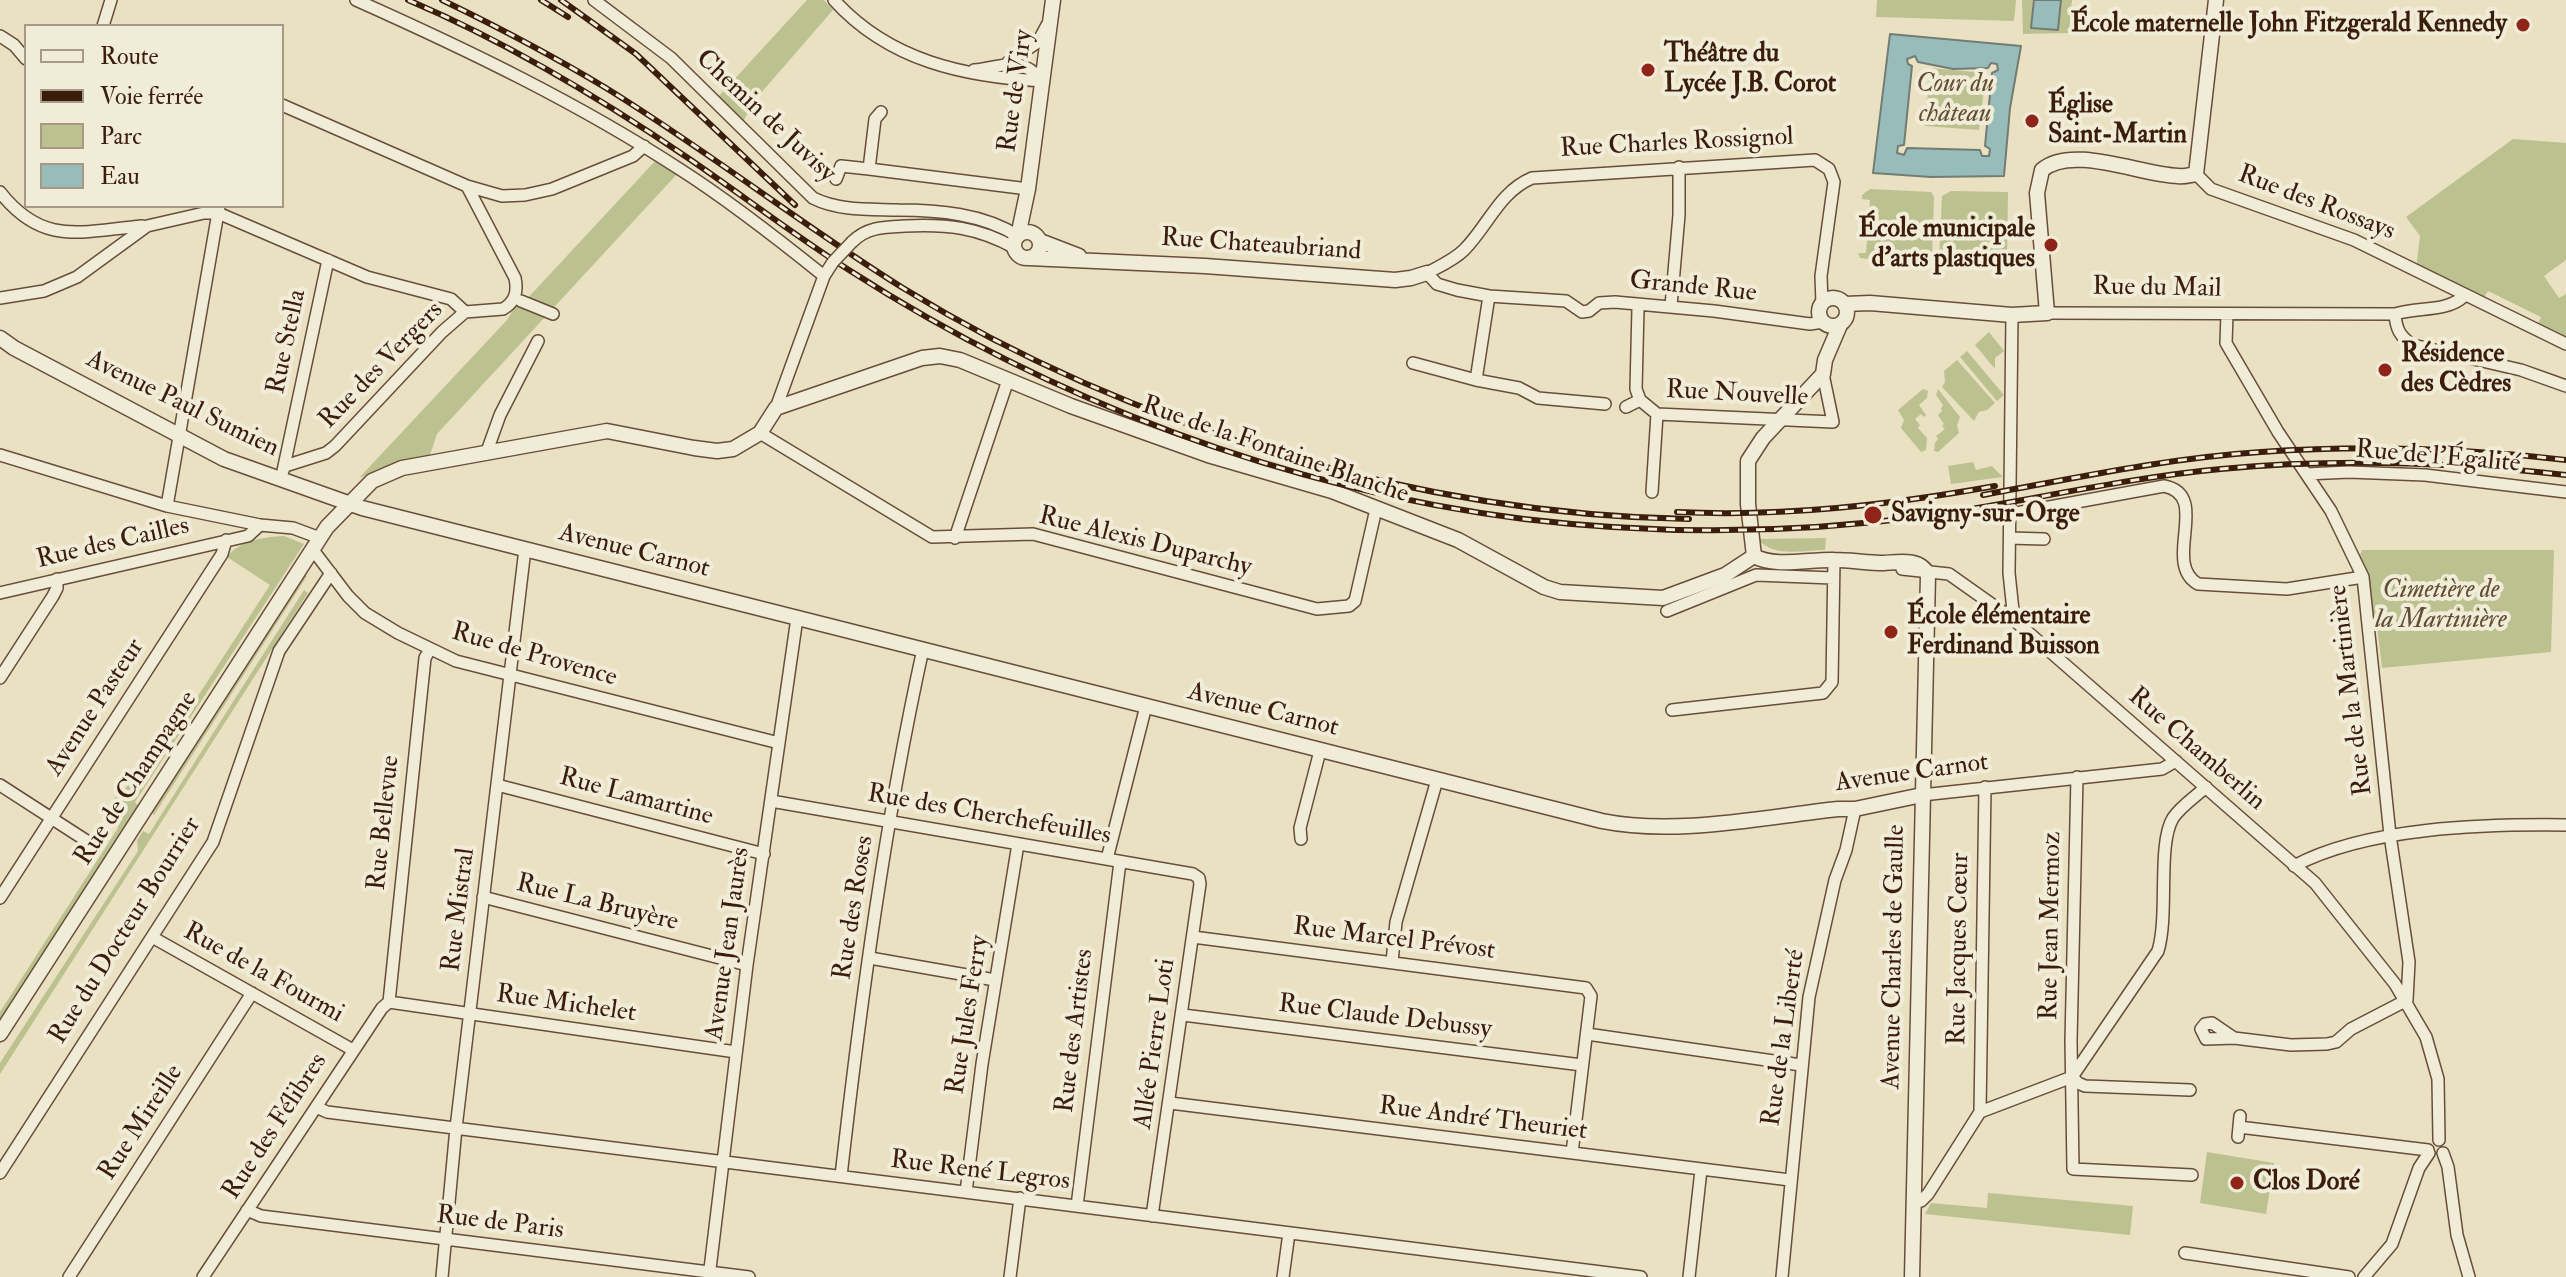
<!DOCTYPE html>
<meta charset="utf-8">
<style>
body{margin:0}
#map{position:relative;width:2566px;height:1277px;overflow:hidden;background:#eae1c3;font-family:"IM FELL Double Pica",serif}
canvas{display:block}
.legend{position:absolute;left:24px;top:24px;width:260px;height:184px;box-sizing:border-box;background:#f1ecd8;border:2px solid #a89986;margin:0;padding:10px 14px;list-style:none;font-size:24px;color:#3b1d0c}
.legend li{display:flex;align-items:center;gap:16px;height:40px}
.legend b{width:40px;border:2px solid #a89986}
</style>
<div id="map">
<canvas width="2566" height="1277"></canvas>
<ul class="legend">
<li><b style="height:10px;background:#f1ecd8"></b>Route</li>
<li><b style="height:10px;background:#3b1d0c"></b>Voie ferrée</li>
<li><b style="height:22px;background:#bcc190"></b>Parc</li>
<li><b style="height:22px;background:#98bcb9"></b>Eau</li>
</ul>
</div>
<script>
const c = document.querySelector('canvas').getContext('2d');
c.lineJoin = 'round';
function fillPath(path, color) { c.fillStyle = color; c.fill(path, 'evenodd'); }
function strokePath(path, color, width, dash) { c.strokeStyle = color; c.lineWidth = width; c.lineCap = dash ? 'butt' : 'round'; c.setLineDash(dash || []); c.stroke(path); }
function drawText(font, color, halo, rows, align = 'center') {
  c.font = font + ' "IM FELL Double Pica",serif'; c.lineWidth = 8; c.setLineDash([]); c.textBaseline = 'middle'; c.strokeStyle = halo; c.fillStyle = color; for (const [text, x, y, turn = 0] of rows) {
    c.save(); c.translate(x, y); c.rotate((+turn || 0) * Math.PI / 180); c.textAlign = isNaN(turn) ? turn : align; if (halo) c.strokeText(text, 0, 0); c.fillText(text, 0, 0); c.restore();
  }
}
fillPath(new Path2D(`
 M807,0h17l9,10 -79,91 -11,21 -25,-25z
 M1877,0h139l-2,21 -138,-4z
 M2022,0h12l-2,28 25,2 4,-30h11l-3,33 -46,1z
 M1930,68l56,5 -7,57 -54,-4z
 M2513,139l53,4v117l-22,16 15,22 7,-4v48l-30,-14 5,-11 -53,-26 -7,11 -65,-33 4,-33 -14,-19z
 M657,159l21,14 -241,261 -8,24 -25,2 -45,18 148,-158 12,-20 6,1z
 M1870,189l61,3 3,5 -2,61 -7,7 -65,-7 -2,-5h8l4,-53 -8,-1v-4z
 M1951,191l57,1 -1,76 -2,2 -58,-2 -8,-7 3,-65z
 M1989,332l15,19 -9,7v11l-20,-24z
 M1967,351l37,44 -7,6 -37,-44z
 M1957,360l38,43 -8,7 -8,2 -5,9 -32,-34 3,-5 -1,-11z
 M1923,389l5,2 -1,7 -8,7 7,10 -2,2 -3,-3 -6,5 5,6 -2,3 9,10 -1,12 -5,2 -20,-24 3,-8 -6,-10z
 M1938,389l22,28 -3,8 2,8 -21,19 -4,-1 1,-8 3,-4 -2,-3 9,-7 -3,-3 2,-2 -6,-9 4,-4 -1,-3 2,-3 -7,-10z
 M1973,462l3,8 16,-4 11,11 -52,7 -3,-18z
 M284,536l20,8 -169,258 5,6 -140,217v-13l118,-184 -4,-29 45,-43 111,-171 -43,-28c13,-17 37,-20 57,-21z
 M1826,538l-1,12c-20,0 -53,8 -67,-11z
 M2362,550h192l-3,102 -169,16 -5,-42 4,-1 -1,-9 -10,1 -3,-37 -7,-25z
 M303,574l4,2 -153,239 -4,-4z
 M304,590l4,3 -308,481v-11l138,-212 -1,-11 6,-9 6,3z
 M2207,1152l67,11 -8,51 -66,-11z
 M1988,1193l145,13 -3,29 -205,-21 6,-11 56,5z`), '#bcc190');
const water = new Path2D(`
 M2034,0h27l-3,30 -27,-2z
 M1890,34l131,12 -11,62 -6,68 -73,1 -58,-4zM1915,56l3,6 35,7 35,-1 3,-5 6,1 1,6 -6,3 -7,73 5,3 -1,7h-7l-2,-6 -73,-2 -3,7 -7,-2 1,-7 6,-1 8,-79 -4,-2 -1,-5z`);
fillPath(water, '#98bcb9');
strokePath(water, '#737c74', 2);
const minor = new Path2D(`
 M356,0c112,50 222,103 325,170 50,32 97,69 143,106
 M594,0l77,58 142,140c26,13 56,11 85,12 41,0 85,4 120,26
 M834,0c55,61 131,77 209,81
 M103,26l8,-26
 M0,36l14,9 12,14
 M1008,62l30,-20 9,-17
 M974,70c31,-3 45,-16 69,11
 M282,105l185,81 35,10 23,-1 27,-6 81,-33 11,-10
 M881,112l-6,7 -6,50 159,20
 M2196,174l15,15 143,51 212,104
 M836,179l5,-13 28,3
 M0,192c43,55 82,39 142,34
 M852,242c15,-15 32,-15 53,-16 42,-2 72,1 110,22
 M0,298l44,-7 33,-14 70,-51 57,-13h14l149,64 84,22 14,13 38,-3c12,-7 15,-17 12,-31l-48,-92
 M521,301l32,13
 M1822,303l-1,-27 13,-94 -5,-13 -14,-9 -283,18c-33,14 -44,48 -68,72 -10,10 -24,16 -37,23l10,11 20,6 32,6 77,5 16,11 7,-1 10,-8 16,-1 99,9 96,13 13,-2
 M1671,306l8,-91v-48
 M1638,308l-2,81 4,11 17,14 176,8 -10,-48
 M2047,313l348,1c22,-7 53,-2 69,-18
 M2227,314l-1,29 52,89 53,79 32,66 27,258 19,127 -2,38
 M2395,314c1,15 5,23 18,31l108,25 45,16
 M2012,315l-3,258 5,47
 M1413,363l63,17 43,8 19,10 67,6
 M1476,380l13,-84
 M1626,407l14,-7
 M776,408l48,-132 9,-14
 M760,433l172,104 101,-3 284,75 32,-3 6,-5 21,-92
 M486,454l14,-39 38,-74
 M0,455l167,51 93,19 33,3 27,10
 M285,466l41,-13 9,-7 107,-114 23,-20
 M283,471l45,-211
 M2306,474l43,-2 76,3 141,17
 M1652,492l5,-78
 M167,506l52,-299
 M2011,514l153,-28c48,9 -3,77 34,98l89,5 76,-12
 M955,538l53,-158
 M2010,538l34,1
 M313,550l35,46 17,17 33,20 58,28 323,82
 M1902,569l47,5 65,46 301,263 80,101 31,53 12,42 1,61
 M0,593l248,-57 12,-11
 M1667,611l89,-36 77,3
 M0,678l53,-82 4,-8v-9
 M1672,710l151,-17 9,-11 2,-122
 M2077,777l-6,264 2,128 119,6
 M0,785l93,60
 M497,785l267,69
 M1922,795l240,-26 14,-8
 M771,801l422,73 6,4 1,6 -48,332
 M1301,839l-1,-11 20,-77
 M1107,859l39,-153
 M2294,866c73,-39 190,-42 272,-41
 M483,897l264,68
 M0,898l222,-344 4,-14
 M152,937l201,113
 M1193,937l393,51 5,8 -19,157
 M870,958l125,22
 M1392,962l4,-40 41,-142
 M389,1002l36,-344 5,-9
 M389,1002l347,50
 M1183,1015l399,50
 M1587,1034l214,31
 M2234,1038l-22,-15 -7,1 -4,5 5,10 28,-1 57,7 36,-1 9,-2 15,-13 56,-29
 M2072,1077l6,6 7,3 105,4
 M1170,1103l620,77
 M316,1107l11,5 1314,165
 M1980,1112l5,-325
 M2239,1127l189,23
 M2238,1137l2,-21
 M2443,1153l5,14 9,68 12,42
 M0,1173l213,-331 66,-191 52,-78
 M841,1176c20,-176 44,-354 82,-527
 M966,1192l16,-128 36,-220
 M1914,1202l7,-1 7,-7 52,-82 92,-35 86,-126c11,-36 -1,-107 15,-133 8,-12 22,-21 33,-31
 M1077,1206l43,-344
 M247,1210l14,6 488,61
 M2185,1253l164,24
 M69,1277l183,-284
 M203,1277l179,-269 7,-6
 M442,1277l14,-149 69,-579
 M709,1277l38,-312 50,-347
 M1010,1277l10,-79
 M1283,1277l6,-44
 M1689,1277l12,-107
 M1782,1277l27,-280 26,-117 11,-30 9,-41
 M2364,1277l28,-33 27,-76 10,-15`);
const tertiary = new Path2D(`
 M1014 245a13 13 0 1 1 26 0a13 13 0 1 1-26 0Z
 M1018,236l10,-47 25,-189
 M1040,241l39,15
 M1029,258l176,8 190,14 16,-2 16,-5
 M1819 312a14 14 0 1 1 28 0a14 14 0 1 1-28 0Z
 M1845,304l25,-1 142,12 35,-2 -10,-120 5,-23c30,-26 99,5 136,6 6,1 12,-1 18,-2l20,-174
 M0,338l14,10 210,111 138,49 1240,313c74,15 161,-4 236,-12h17l67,-14
 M1754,556c21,12 56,3 80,4 17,0 33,3 50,3 15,-1 37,-5 44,12l-16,702
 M1754,556l-6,-52v-43l15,-23 60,-64 2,-14 15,-35
 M0,1034l327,-507 45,-46 30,-13 205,-37 87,17 23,3 16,-2 27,-16 16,-25 146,-50 18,-2 20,4 111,46 137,49 124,36 126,49 86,47 16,5 103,6 62,-23 29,-19`);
strokePath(minor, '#674e3a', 14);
strokePath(tertiary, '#674e3a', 17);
strokePath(minor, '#f1ecd8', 11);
strokePath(tertiary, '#f1ecd8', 14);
const rail = new Path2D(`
 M408,0c99,42 192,98 280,158 54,37 106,77 161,112 202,130 436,219 675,249 134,16 268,15 402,-3 99,-14 196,-38 295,-47 116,-11 230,-7 345,6
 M442,0c56,27 111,56 164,88 102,63 196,137 297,200 227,140 519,227 786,231
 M541,0l27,17
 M561,0l75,54 159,151
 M1983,495c92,-17 184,-37 278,-43 101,-7 204,-4 305,8
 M1677,512c107,5 212,-7 318,-26`);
strokePath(rail, '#3b1d0c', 6);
strokePath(rail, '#f1ecd8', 3, [9]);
const minorBridge = new Path2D(`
 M833,262l19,-20`);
strokePath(minorBridge, '#674e3a', 14, []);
strokePath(minorBridge, '#f1ecd8', 11);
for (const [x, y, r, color] of [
 [2523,25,8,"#8f2418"],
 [1648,70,8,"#8f2418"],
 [2032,121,8,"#8f2418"],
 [2051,245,8,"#8f2418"],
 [2385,370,8,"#8f2418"],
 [1873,515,10,"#8f2418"],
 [1891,632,8,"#8f2418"],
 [2237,1183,8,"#8f2418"]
]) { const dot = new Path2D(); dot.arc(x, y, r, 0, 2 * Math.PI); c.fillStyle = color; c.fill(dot); strokePath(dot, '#f1ecd8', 3); }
drawText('bold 26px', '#3b1d0c', '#f1ecd8', [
 ["École maternelle John Fitzgerald Kennedy",2507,25,"right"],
 ["Théâtre du",1664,55],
 ["Lycée J.B. Corot",1664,85],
 ["Église",2048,106],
 ["Saint-Martin",2048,136],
 ["École municipale",2035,230,"right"],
 ["d'arts plastiques",2035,260,"right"],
 ["Résidence",2401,355],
 ["des Cèdres",2401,385],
 ["Savigny-sur-Orge",1891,515],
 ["École élémentaire",1907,617],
 ["Ferdinand Buisson",1907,647],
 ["Clos Doré",2253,1183]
], 'left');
drawText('italic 26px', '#624e34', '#f1ecd8', [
 ["Cour du",1955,85],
 ["château",1955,115],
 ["Cimetière de",2441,591],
 ["la Martinière",2441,621]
]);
drawText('26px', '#3b1d0c', '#f1ecd8', [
 ["Rue de Viry",1017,91,-82],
 ["Chemin de Juvisy",765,117,43],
 ["Rue Charles Rossignol",1677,144,-3],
 ["Rue des Rossays",2316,204,21],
 ["Rue Chateaubriand",1261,246,4],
 ["Grande Rue",1693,288,6],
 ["Rue du Mail",2157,289,1],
 ["Rue Stella",288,342,-78],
 ["Rue des Vergers",382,366,-46],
 ["Rue Nouvelle",1737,395,3],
 ["Avenue Paul Sumien",182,405,26],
 ["Rue de la Fontaine Blanche",1275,451,19],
 ["Rue de l'Égalité",2438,458,5],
 ["Rue Alexis Duparchy",1145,543,14],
 ["Rue des Cailles",113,544,-13],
 ["Avenue Carnot",634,552,14],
 ["Rue de Provence",534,656,16],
 ["Rue de la Martinière",2352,690,-97],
 ["Avenue Pasteur",96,708,-57],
 ["Avenue Carnot",1263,711,14],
 ["Rue Chamberlin",2196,750,41],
 ["Avenue Carnot",1912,774,-8],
 ["Rue de Champagne",137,779,-57],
 ["Rue Lamartine",636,798,15],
 ["Rue des Cherchefeuilles",989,816,10],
 ["Rue Bellevue",385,823,-84],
 ["Rue La Bruyère",597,904,14],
 ["Rue des Roses",855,908,-81],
 ["Rue Mistral",460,910,-83],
 ["Rue Jean Mermoz",2052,926,-89],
 ["Rue du Docteur Bourrier",126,931,-58],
 ["Rue Marcel Prévost",1394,940,7],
 ["Avenue Jean Jaurès",729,944,-82],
 ["Rue Jacques Cœur",1960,949,-89],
 ["Avenue Charles de Gaulle",1895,957,-89],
 ["Rue de la Fourmi",263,974,29],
 ["Rue Michelet",566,1005,8],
 ["Rue Jules Ferry",969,1015,-81],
 ["Rue Claude Debussy",1385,1018,7],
 ["Rue des Artistes",1076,1031,-83],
 ["Rue de la Liberté",1785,1038,-82],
 ["Allée Pierre Loti",1156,1044,-82],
 ["Rue André Theuriet",1483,1120,7],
 ["Rue Mireille",142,1123,-57],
 ["Rue des Félibres",276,1127,-57],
 ["Rue René Legros",980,1172,7],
 ["Rue de Paris",500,1224,7]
]);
</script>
